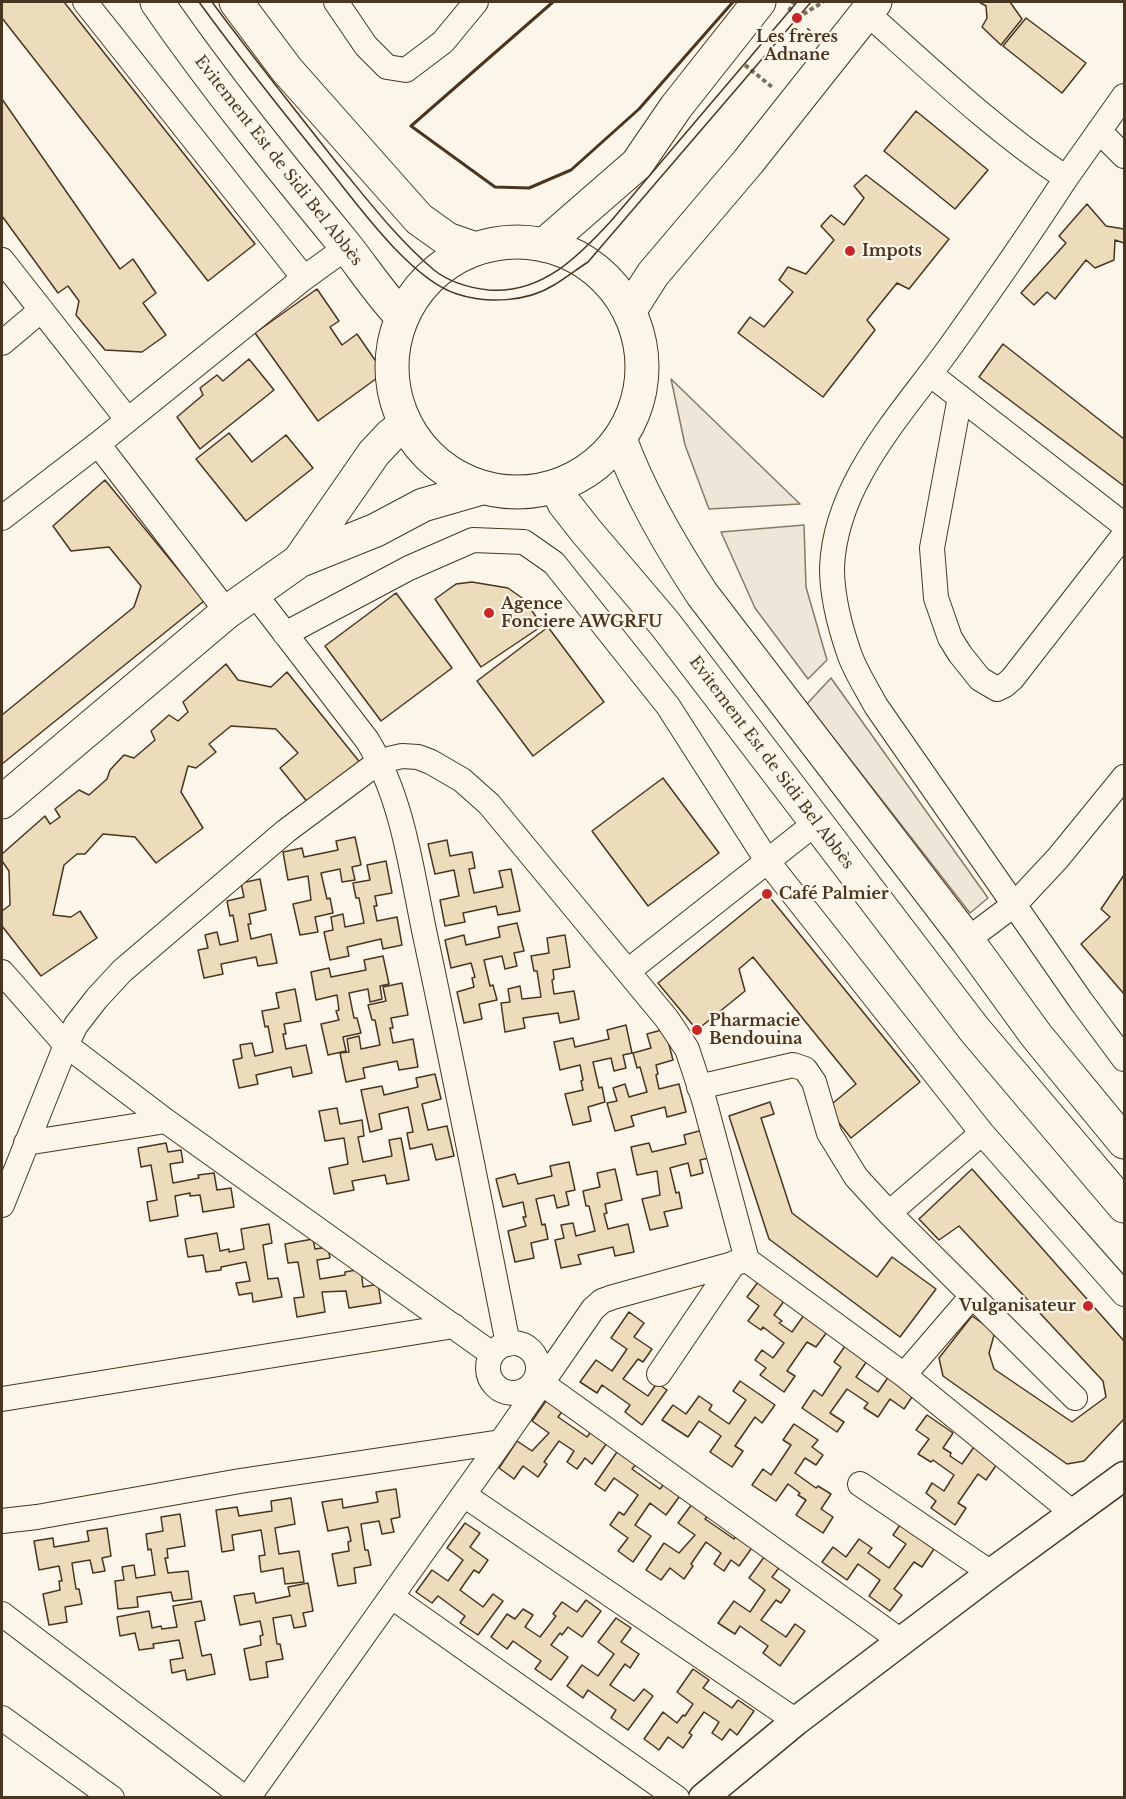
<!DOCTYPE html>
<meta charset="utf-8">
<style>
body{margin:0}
#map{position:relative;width:1126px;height:1799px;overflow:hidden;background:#fbf6e9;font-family:"Libre Baskerville",serif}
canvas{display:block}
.frame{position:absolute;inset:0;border:3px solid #4a3520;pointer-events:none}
</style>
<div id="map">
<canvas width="1126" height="1799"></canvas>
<div class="frame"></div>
</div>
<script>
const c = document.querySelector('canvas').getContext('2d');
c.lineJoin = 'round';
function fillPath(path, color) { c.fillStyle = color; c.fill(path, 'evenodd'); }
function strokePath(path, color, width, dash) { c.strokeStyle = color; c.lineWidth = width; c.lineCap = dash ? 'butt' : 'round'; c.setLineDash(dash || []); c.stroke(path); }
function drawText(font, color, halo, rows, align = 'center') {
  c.font = font + ' "Libre Baskerville",serif'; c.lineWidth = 4.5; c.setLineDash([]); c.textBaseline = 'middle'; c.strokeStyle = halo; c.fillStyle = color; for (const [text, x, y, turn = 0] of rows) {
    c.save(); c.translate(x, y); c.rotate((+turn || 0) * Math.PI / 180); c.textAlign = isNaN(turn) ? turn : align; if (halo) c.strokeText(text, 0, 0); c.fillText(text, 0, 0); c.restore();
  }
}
const green = new Path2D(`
 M671,379l129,125 -91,5 -24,-64z
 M804,525l2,62 21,73 -19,19 -53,-71 -34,-76z
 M831,678l157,220 -18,15 -163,-209z`);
fillPath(green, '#ede6d9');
strokePath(green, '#887966', 1.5);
const building = new Path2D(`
 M2,2h62l191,242 -47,37 -206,-263z
 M979,2h31l12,17 -21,26 -19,-18 5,-9 -1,-12z
 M1026,18l60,45 -24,30 -59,-47z
 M2,99l118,170 13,-10 23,34 -13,10 23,32 -24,17 -37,-2 -29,-35 3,-14 -11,-15 -10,7 -56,-77z
 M916,111l72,59 -33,39 -71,-58z
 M866,175l83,64 -40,50 -12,-6 -30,37 8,10 -52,67 -85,-64 12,-16 14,10 29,-35 -14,-12 9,-13 18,7 28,-34 -13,-14 10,-11 13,10 20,-27 -10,-12z
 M1087,204l19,22 18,3v14l-9,-3 -1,20 -19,8 -9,-8 -31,39 -8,-7 -13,13 -13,-12 45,-50 -7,-7z
 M317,289l22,32 -9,6 12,18 15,-11 27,39 -66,48 -63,-88z
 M1003,344l121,95v47l-145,-109z
 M249,359l25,31 -74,59 -23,-32 26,-22 -3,-7 17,-13 6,6z
 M229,433l23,29 34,-27 27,33 -67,53 -50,-62z
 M105,480l99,121 -202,163v-49l132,-108 7,-21 -32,-39 -38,4 -18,-25z
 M472,582l36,6 17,12 17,26 -61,41 -46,-68 21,-15z
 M396,593l56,75 -71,53 -56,-75z
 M548,627l56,75 -71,54 -56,-75z
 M226,664l12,16 33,7 16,-15 75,93 -53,39 -29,-36 18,-15 -22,-24 -45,-3 -22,18 7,8 -20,16 -8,-2 -7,26 22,36 -47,35 -21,-26 -32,-3 -18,20h-8l-13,11 -11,50 18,2 9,-6 17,27 -56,38 -39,-50v-15l8,-6 -1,-34 -7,-10v-7l43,-38 5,8 10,-7 -5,-8 24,-19 10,5 18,-16 3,-9 14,-15 10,3 21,-18 -4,-9 18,-16 9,6 10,-9 -5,-10z
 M663,778l56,75 -71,53 -56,-75z
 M355,837l6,28 -9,2 3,13 -13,2 -2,-13 -19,4 6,26 3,-1 3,15 -18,4 3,15 -18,3 -7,-31 18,-4 -3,-24 -20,4 -5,-28 19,-4 2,9 34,-7 -2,-9z
 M447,840l3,16 22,-4 3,16 -6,1 5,24 29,-6 -4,-16 12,-2 9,42 -22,4 -2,-9 -33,7 2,9 -20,4 -5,-26 19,-4 -5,-26 -19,4 -7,-30z
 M386,861l6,32 -17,3 2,10h-3l3,15 20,-4 5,28 -19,4 -2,-10 -34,8 2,9 -19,4 -6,-28 9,-2 -2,-13 12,-3 2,13 19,-4 -5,-25h-3l-3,-15 17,-3 -3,-15z
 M1124,875v119l-43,-50 29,-27 -9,-8z
 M260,879l6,31 -17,4 2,10h-3l3,15 20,-5 6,29 -19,3 -2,-9 -35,7 2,10 -19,4 -6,-28 10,-2 -3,-13 12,-3 3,13 18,-4 -5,-26 -3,1 -3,-15 17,-4 -3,-14z
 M767,894l153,188 -69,56 -24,-30 29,-24 -103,-127 -14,12 6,22 -48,39 -39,-47z
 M517,923l7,28 -10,2 3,13 -12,3 -3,-13 -18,4 6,26 3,-1 4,15 -18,4 3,15 -18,4 -7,-31 17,-5 -2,-9 3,-1 -4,-14 -20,5 -6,-28 19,-5 2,10 34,-8 -2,-10z
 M565,935l5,32 -17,3 1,9 -2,1 2,14 20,-3 5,28 -19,4 -2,-10 -35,5 2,10 -20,4 -4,-29 9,-1 -2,-13 12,-3 2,13 19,-2 -4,-26h-3l-3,-15 18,-3 -2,-15z
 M383,956l6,28 -9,2 2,13 -12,3 -2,-13 -19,4 5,25h3l4,15 -18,4 3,14 -18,4 -7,-31 18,-4 -3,-9 3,-1 -2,-15 -21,5 -5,-28 18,-4 2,9 35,-7 -2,-10z
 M402,983l6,32 -17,3 2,10h-3l3,15 20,-4 5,28 -19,3 -2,-9 -34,7 2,10 -19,4 -6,-29 9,-1 -2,-13 12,-3 2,13 19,-4 -5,-25h-3l-4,-15 18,-4 -3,-14z
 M295,989l6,32 -17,3 2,10h-3l3,15 20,-4 6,28 -19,4 -2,-10 -35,8 2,9 -19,4 -6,-28 9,-2 -2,-13 12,-2 3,13 18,-4 -5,-26 -3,1 -3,-16 17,-3 -3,-15z
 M626,1025l6,28 -9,2 3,13 -12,3 -3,-13 -18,4 6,26 3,-1 3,15 -17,5 3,14 -18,4 -8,-31 18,-4 -2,-9 2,-1 -3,-15 -20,5 -6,-28 19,-4 2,9 34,-8 -2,-9z
 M665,1029l8,31 -17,5 2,9 -2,1 3,14 20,-5 7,28 -19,5 -2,-10 -34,9 3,10 -19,5 -8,-28 10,-2 -4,-13 12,-4 4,13 18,-5 -7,-25 -3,1 -4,-15 18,-5 -4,-14z
 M435,1074l6,25 -19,5 6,26 19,-4 7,30 -18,4 -4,-16 -22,5 -3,-16 6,-1 -5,-25 -29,7 3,15 -12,3 -9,-42 21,-4 2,9 34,-8 -2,-9z
 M770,1102l4,12 -13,4 31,95 85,64 15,-20 44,32 -36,48 -131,-98 -40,-123z
 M337,1108l3,16 22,-4 2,16 -6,1 5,25 29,-6 -3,-16 12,-2 8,42 -22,4 -2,-9 -33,6 2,9 -20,4 -5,-26 19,-4 -4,-26 -19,3 -6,-30z
 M703,1130l6,28 -9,2 3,13 -12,3 -3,-13 -18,5 6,25 3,-1 3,16 -18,4 4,14 -18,4 -8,-31 18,-4 -3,-24 -20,4 -6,-28 18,-4 3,9 34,-8 -2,-9z
 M166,1143l2,9 13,-2 2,12 -13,2 3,19 26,-5 -1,-3 16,-2 3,17 14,-2 3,19 -31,5 -3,-17 -10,1v-3l-15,3 3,20 -28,5 -3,-19 10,-2 -6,-35 -10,2 -3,-19z
 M569,1162l6,28 -9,2 3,13 -12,3 -3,-13 -18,4 6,26 3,-1 3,15 -17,4 3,15 -19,4 -7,-31 18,-5 -3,-9h3l-3,-15 -20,5 -7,-28 19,-5 3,10 34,-8 -2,-10z
 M615,1169l7,31 -17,4 2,9 -3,1 4,15 20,-5 6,28 -19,4 -2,-9 -35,8 3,9 -20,4 -6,-28 9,-2 -3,-13 12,-2 3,13 19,-5 -6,-25h-3l-3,-15 17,-4 -3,-14z
 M972,1169l152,172v78l-40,42 -17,3 -124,-88 -4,-18 33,-42 23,16 -6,21 5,16 78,53 34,-25 -3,-16 -144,-155 -20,14 -20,-21z
 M269,1224l3,19 -9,2 5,34 10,-1 4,19 -29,5 -1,-9 -13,2 -3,-12 14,-2 -4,-19 -25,5v3l-15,2 -3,-17 -15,2 -3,-18 32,-6 3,18 9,-2v3l15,-3 -3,-20z
 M313,1239l2,10 13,-2 2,11 -13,2 3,19 25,-4v-3l16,-3 2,18 15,-3 3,19 -32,5 -3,-17 -24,1 3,20 -28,5 -3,-19 10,-1 -6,-35 -10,1 -3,-19z
 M758,1282l26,19 -10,14 8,6 -3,2 13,9 12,-17 23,17 -11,15 -9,-5 -20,29 8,5 -11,16 -24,-17 6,-7 -11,-8 7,-10 11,8 11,-15 -21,-16 -2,3 -13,-9 11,-15 -12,-9z
 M629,1312l15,11 -10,14 18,12 -9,13 -5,-3 -15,20 25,17 9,-13 10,7 -25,35 -17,-13 5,-7 -28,-20 -5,8 -17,-11 16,-22 16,11 15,-22 -16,-11z
 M845,1346l22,15 -11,16 22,15 11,-16 25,18 -10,15 -14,-10 -12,18 -14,-9 4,-5 -21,-14 -17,24 14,9 -7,10 -35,-24 12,-18 8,6 19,-29 -7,-5z
 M740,1381l35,24 -13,18 -7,-6 -20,29 8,5 -11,16 -22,-15 11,-16 -22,-15 -11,16 -26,-17 11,-15 13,9 13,-18 13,9 -3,5 20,14 17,-24 -13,-9z
 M548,1398l16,11 -6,8 29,20 6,-8 16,11 -17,24 -7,-6 -8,11 -10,-7 7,-11 -15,-10 -15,21 3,2 -9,13 -15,-11 -9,13 -15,-11 18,-27 15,10 17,-18 -17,-12z
 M927,1415l26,18 -10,15 8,5 -1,3 12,8 12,-17 23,17 -11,16 -8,-6 -20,29 8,5 -11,17 -24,-17 5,-7 -10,-8 6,-10 12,8 10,-16 -21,-15 -2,2 -13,-8 11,-15 -13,-9z
 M794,1424l24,16 -6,7 11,8 -7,10 -11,-7 -10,15 21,15 2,-2 13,8 -10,15 12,8 -10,16 -27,-18 10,-15 -8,-5 2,-2 -12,-9 -12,17 -24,-16 11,-16 8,6 20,-30 -8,-5z
 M619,1449l19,13 -6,7 28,20 6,-8 16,12 -16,22 -16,-12 -15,22 16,11 -18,26 -15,-11 10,-13 -18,-13 9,-13 5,3 14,-20 -24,-17 -9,13 -10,-7z
 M396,1489l4,28 -9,2 3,13 -12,2 -3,-13 -18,3 4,26h3l3,15 -17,3 2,15 -18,3 -6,-32 17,-3 -1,-9 3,-1 -3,-14 -20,4 -6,-29 20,-3 1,9 35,-6 -2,-10z
 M291,1498l4,26 -20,4 4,26 20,-3 5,31 -19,2 -2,-16 -22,4 -2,-16 6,-1 -4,-25 -29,5 2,15 -12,2 -6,-42 21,-3 2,9 33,-5 -1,-10z
 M695,1500l16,11 -6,8 29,20 5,-8 17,11 -17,24 -8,-6 -7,11 -10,-7 7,-11 -15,-11 -15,22 2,2 -9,13 -14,-11 -9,12 -15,-10 18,-27 15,10 16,-18 -17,-12z
 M180,1514l5,32 -18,3 1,9h-3l3,15 20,-2 4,28 -19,2 -2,-9 -34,5 1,10 -20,2 -3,-28 9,-1 -2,-13 12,-2 2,13 19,-3 -4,-26 -3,1 -2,-16 17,-3 -2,-14z
 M465,1523l15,10 -10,14 18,13 -9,13 -5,-3 -14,20 23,17 10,-13 10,7 -25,34 -18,-12 5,-7 -27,-20 -6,7 -16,-11 16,-22 16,11 15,-21 -16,-12z
 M900,1525l34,24 -12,18 -8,-5 -20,27 8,6 -12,16 -21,-15 11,-16 -22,-16 -11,16 -25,-18 11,-15 13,10 13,-18 13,9 -4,5 21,15 17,-24 -13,-9z
 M107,1528l4,28 -9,2 3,13 -12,2 -3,-13 -18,3 4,26h3l3,15 -17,3 2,15 -18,3 -6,-31 17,-4 -1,-9h3l-3,-15 -20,4 -5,-29 19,-3 1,9 35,-6 -2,-10z
 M767,1553l15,11 -10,13 18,13 -9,13 -5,-3 -15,20 25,17 9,-13 10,7 -25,35 -17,-13 5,-7 -28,-20 -5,8 -17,-11 16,-22 16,11 15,-22 -16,-12z
 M308,1583l5,28 -10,2 3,13 -12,2 -3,-13 -18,3 4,26h3l3,15 -17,3 2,15 -18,3 -6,-31 17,-4 -1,-9 3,-1 -3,-14 -20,4 -6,-29 20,-3 2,10 34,-7 -2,-9z
 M586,1600l15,11 -19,26 -14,-10 -6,8 -2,-2 -9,12 17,12 -17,23 -16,-11 6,-8 -28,-20 -6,8 -16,-12 16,-23 8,5 8,-10 10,6 -8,12 15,10 16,-21 -3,-2 9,-12 15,10z
 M201,1601l4,19 -10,2 7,34 9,-2 4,20 -28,6 -2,-10 -13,3 -2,-13 13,-2 -4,-18 -26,4 1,4 -15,2 -4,-17 -15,3 -3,-19 32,-6 3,17 9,-2 1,3 15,-2 -4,-21z
 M616,1618l15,10 -10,14 18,12 -9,14 -5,-4 -15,21 24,16 10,-12 9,7 -25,34 -17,-12 5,-8 -28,-20 -5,8 -16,-12 15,-21 16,11 16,-22 -16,-12z
 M693,1669l16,11 -6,8 29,20 6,-8 16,11 -17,24 -7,-6 -8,11 -10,-7 7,-11 -15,-10 -15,21 3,2 -9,13 -15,-11 -9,13 -15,-11 19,-27 14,11 6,-8 2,1 8,-12 -16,-12z`);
fillPath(building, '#ecdcbc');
strokePath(building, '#4a3520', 1.5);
const minor = new Path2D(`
 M85,2l219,276
 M336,2l30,44 21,21 19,3 37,-28 33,-40
 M867,13c64,57 127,117 199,165 -37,57 -76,113 -116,169 -47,66 -115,135 -118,221 0,28 8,59 17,85 6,18 18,36 27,53l205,295 43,58
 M1099,131l25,25
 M1066,178l58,-82
 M2,260l125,159
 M2,343l38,-32
 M930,374l194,151
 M960,397l-28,151 4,50 14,40 10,16 20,25 17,10 8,-4 7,-6 112,-144
 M98,444l206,-166 43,-31
 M2,518l96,-74 129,168
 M254,593l113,147c36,58 44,129 58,195 29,136 56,272 83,409
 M285,634l124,-66 64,-28 51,2 30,21 114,143 100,156 214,271 142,161
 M967,940l48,-36 43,-46 66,-81
 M628,971l189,-149
 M2,972l64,73 100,76 326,233
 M699,1087l94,-22 12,4 9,13 15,51 27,44 33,36 186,185
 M26,1143l140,-22
 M2,1205l64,-160 10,-20 21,-27 25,-27 164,-140 94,-70 22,-5 16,1 13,5 31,18 27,24 178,215 20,30 17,51 43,160 157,115 169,138
 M889,1213l93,-80
 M488 1368a25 25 0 1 1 50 0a25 25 0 1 1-50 0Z
 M659,1374l75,-111
 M904,1375l68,-79
 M536,1379l365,262
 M2,1399l452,-73
 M860,1484l131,89
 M464,1495l332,226
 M2,1521l35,-4 203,-36 261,-39
 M392,1597l285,201
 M2,1614l243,184
 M2,1718l110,80
 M248,1798l253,-356 92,-133 9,-8 11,-4 134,-37`);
const tertiary = new Path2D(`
 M703,1798l93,-77 195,-148 133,-97`);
const secondary = new Path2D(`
 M544,245l93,-81 39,-57 83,-105
 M630,310l23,-36 95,-112 127,-160
 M299,561l75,-108 16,-17 15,-12
 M2,802l225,-190 72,-51 77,-31 47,-25 59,-17`);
const trunk = new Path2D(`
 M157,2c58,84 123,164 188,243 19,24 35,49 57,72
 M236,2l51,68 132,149 28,20 26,9
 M392 367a125 125 0 1 1 250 0a125 125 0 1 1-250 0Z
 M620,439c20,55 50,106 82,155l265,346 69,95 88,107
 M556,486l8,17 22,28 79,93 309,405 150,177`);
strokePath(minor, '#4a3520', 26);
strokePath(tertiary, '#4a3520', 31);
strokePath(secondary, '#4a3520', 35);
strokePath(trunk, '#4a3520', 35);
strokePath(new Path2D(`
 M789,11l5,-9
 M797,18l26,-16
 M745,65l27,22`), '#7f6f5c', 4, [4.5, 3]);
strokePath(minor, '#fbf6e9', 24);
strokePath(tertiary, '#fbf6e9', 28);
strokePath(secondary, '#fbf6e9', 33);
strokePath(trunk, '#fbf6e9', 33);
strokePath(new Path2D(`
 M199,2c40,55 83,109 126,162 31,39 85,115 132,130 30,10 70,8 97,-9 12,-7 23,-16 34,-23l223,-260
 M212,2c40,54 83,108 125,161 31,37 60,76 97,107 15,12 37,18 55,20 53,4 90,-34 122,-69l186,-219`), '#4a3520', 1.5);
strokePath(new Path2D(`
 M553,2l-142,124 84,61 34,1 42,-18 68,-61 94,-107`), '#4a3520', 3);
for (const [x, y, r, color] of [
 [797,18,6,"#c62828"],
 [850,251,6,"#c62828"],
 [489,613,6,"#c62828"],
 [767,894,6,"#c62828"],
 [697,1030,6,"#c62828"],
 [1088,1306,6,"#c62828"]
]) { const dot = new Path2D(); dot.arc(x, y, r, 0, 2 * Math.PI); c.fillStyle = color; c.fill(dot); strokePath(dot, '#fbf6e9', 2); }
drawText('bold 16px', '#4a3520', '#fbf6e9', [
 ["Les frères",797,37,"center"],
 ["Adnane",797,55,"center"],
 ["Impots",862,251],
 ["Agence",501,604],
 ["Fonciere AWGRFU",501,622],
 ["Café Palmier",779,894],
 ["Pharmacie",709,1021],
 ["Bendouina",709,1039],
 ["Vulganisateur",1076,1306,"right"]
], 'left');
drawText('16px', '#4a3520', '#fbf6e9', [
 ["Evitement Est de Sidi Bel Abbès",278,161,52],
 ["Evitement Est de Sidi Bel Abbès",771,763,53]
]);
</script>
